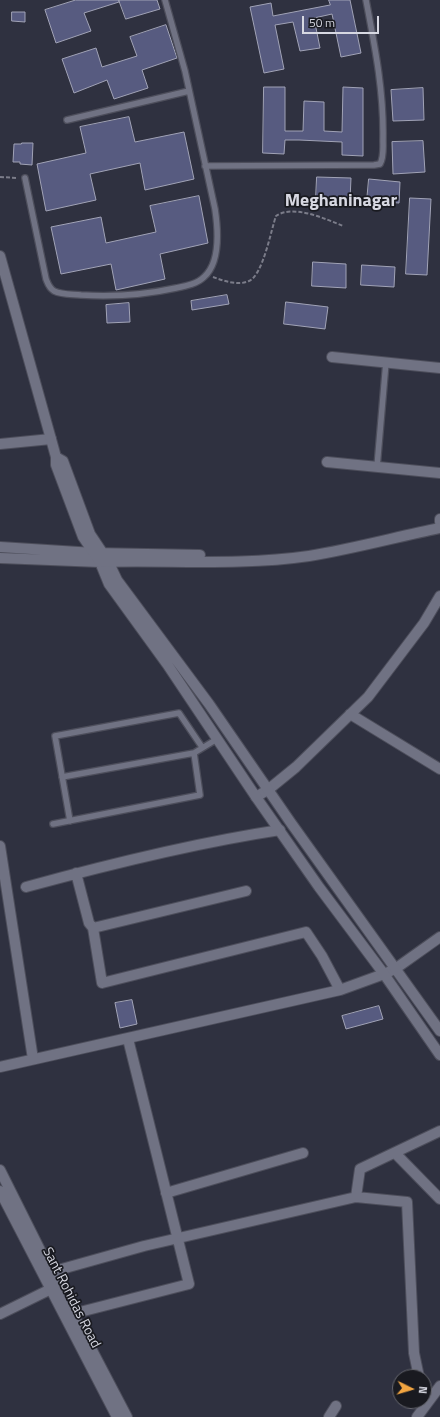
<!DOCTYPE html>
<style>
body{margin:0}
#map{position:relative;width:440px;height:1417px;overflow:hidden;background:#2f3140;font-family:"Titillium Web",sans-serif}
canvas{display:block}
.north{position:absolute;left:392px;top:1369px;width:40px;height:40px;box-sizing:border-box;background:#191a20;border:1px solid #65666e;border-radius:50%;rotate:95deg;font-size:11px;font-weight:700;line-height:16px;text-align:center;color:#d7d8e2}
.north::after{content:'';display:block;margin:auto;width:14px;height:18px;background:#f2a541;clip-path:polygon(50% 0,100% 100%,50% 72%,0 100%)}
.scale{position:absolute;left:302px;top:16px;width:77px;height:18px;box-sizing:border-box;border:2px solid #d7d8e2;border-top:0;padding-left:5px;font-size:12px;line-height:14px;white-space:nowrap;color:#d7d8e2;-webkit-text-stroke:3px #191a20;paint-order:stroke}
</style>
<div id="map">
<canvas width="440" height="1417"></canvas>
<div class="north">N</div>
<div class="scale">50 m</div>
</div>
<script>
const c = document.querySelector('canvas').getContext('2d');
c.lineJoin = 'round';
function fillPath(path, color) { c.fillStyle = color; c.fill(path, 'evenodd'); }
function strokePath(path, color, width, dash) { c.strokeStyle = color; c.lineWidth = width; c.lineCap = dash ? 'butt' : 'round'; c.setLineDash(dash || []); c.stroke(path); }
function drawText(font, color, halo, rows, align = 'center') {
  c.font = font + ' "Titillium Web",sans-serif'; c.lineWidth = 3.5; c.setLineDash([]); c.textBaseline = 'middle'; c.strokeStyle = halo; c.fillStyle = color; for (const [text, x, y, turn = 0] of rows) {
    c.save(); c.translate(x, y); c.rotate((+turn || 0) * Math.PI / 180); c.textAlign = isNaN(turn) ? turn : align; if (halo) c.strokeText(text, 0, 0); c.fillText(text, 0, 0); c.restore();
  }
}
const building = new Path2D(`
 M76,0h43v2l-35,11 7,18 -35,12 -11,-33z
 M119,0h38l3,9 -34,10z
 M329,0h21l11,53 -20,4 -9,-43 -18,4 6,30 -20,3 -7,-29 -18,3 9,44 -20,4 -14,-66 21,-4 2,13 57,-11z
 M12,12h13v10l-13,-1z
 M166,25l11,33 -35,12 6,18 -34,11 -7,-19 -33,13 -12,-34 34,-11 6,19 35,-11 -7,-19z
 M264,87h21v44h18l1,-30 20,1v29l18,1 1,-45 20,1v68l-21,-1v-13l-43,-2h-14l-1,14 -21,-1z
 M423,88l1,32 -31,1 -2,-31z
 M129,117l6,25 49,-10 10,47 -49,11 -5,-27 -50,11 6,26 -50,11 -9,-47 49,-11 -6,-26z
 M423,141l2,31 -32,2 -1,-32z
 M22,143h11l-1,22 -12,-1v-2h-7l1,-18h7z
 M317,177l34,1 -1,22 -34,-2z
 M369,179l31,3 -1,21 -32,-2z
 M199,196l9,47 -48,11 5,25 -49,11 -5,-26 -50,10 -10,-47 50,-10 5,26 50,-11 -6,-26z
 M410,198l21,1 -4,76 -21,-1z
 M313,262l33,2v24l-34,-2z
 M362,265l33,2 -1,20 -33,-2z
 M227,295l2,9 -37,6 -1,-9z
 M286,302l42,5 -3,22 -41,-5z
 M129,303l1,19 -23,1 -1,-18z
 M132,1000l5,24 -17,4 -5,-25z
 M379,1006l4,13 -37,10 -4,-13z`);
fillPath(building, '#575b80');
strokePath(building, '#a1a3b6', 1);
const service = new Path2D(`
 M67,120l122,-29
 M205,166l169,-1 6,-1c4,-7 3,-17 3,-24 1,-48 -8,-93 -17,-140
 M25,178l21,101c2,5 3,9 8,12 8,4 19,3 27,4 33,2 63,0 95,-7 10,-2 21,-4 28,-11 17,-15 14,-48 11,-68l-30,-138 -20,-71
 M377,467l9,-105
 M62,777l132,-24 23,-14
 M70,821l-15,-85 124,-23 23,34
 M53,824l147,-29 -6,-42`);
const minor = new Path2D(`
 M332,357l108,11
 M0,444l51,-5
 M327,462l113,11
 M440,522v-3
 M350,714l90,55
 M256,797l13,-8 27,-22 72,-70 56,-74 16,-27
 M0,846l33,213
 M76,873l13,50 4,5 9,55 204,-51 16,24 18,34
 M26,887c84,-23 168,-44 254,-57
 M93,928l153,-37
 M0,1067l340,-77 44,-16 11,-5 45,-32
 M395,1153l45,46
 M166,1193l137,-40
 M356,1197l51,5 7,151 5,24
 M51,1272l93,-26 212,-49 4,-28 80,-38
 M0,1314l57,-28
 M72,1314l117,-30 -61,-245
 M329,1417l7,-11
 M417,1417l23,-31`);
const tertiary = new Path2D(`
 M0,547l94,6
 M0,558l100,4 9,22 58,80 89,133 63,90 65,87 56,81
 M108,561l9,19 92,124 82,119 149,208
 M0,1170l51,102 76,145
 M0,1191l117,226`);
const secondary = new Path2D(`
 M0,256l56,201v8l27,72 17,25c69,-2 140,4 209,-6 44,-7 87,-19 131,-28
 M56,457l7,4 27,73 16,24
 M94,553l106,2`);
strokePath(service, '#4d4e5b', 8);
strokePath(minor, '#4d4e5b', 12);
strokePath(tertiary, '#4d4e5b', 12);
strokePath(secondary, '#4d4e5b', 12);
strokePath(new Path2D(`
 M0,177l18,1
 M213,277c11,4 25,9 36,4 14,-6 22,-51 27,-65 17,-12 50,3 67,10`), '#7b7c89', 2, [4, 2]);
strokePath(service, '#707283', 5.5);
strokePath(minor, '#707283', 10);
strokePath(tertiary, '#707283', 10);
strokePath(secondary, '#707283', 10);
drawText('14px', '#d7d8e2', '#191a20', [
 ["Sant Rohidas Road",71,1298,63]
]);
drawText('bold 18px', '#d7d8e2', '#191a20', [
 ["Meghaninagar",341,202]
]);
</script>
